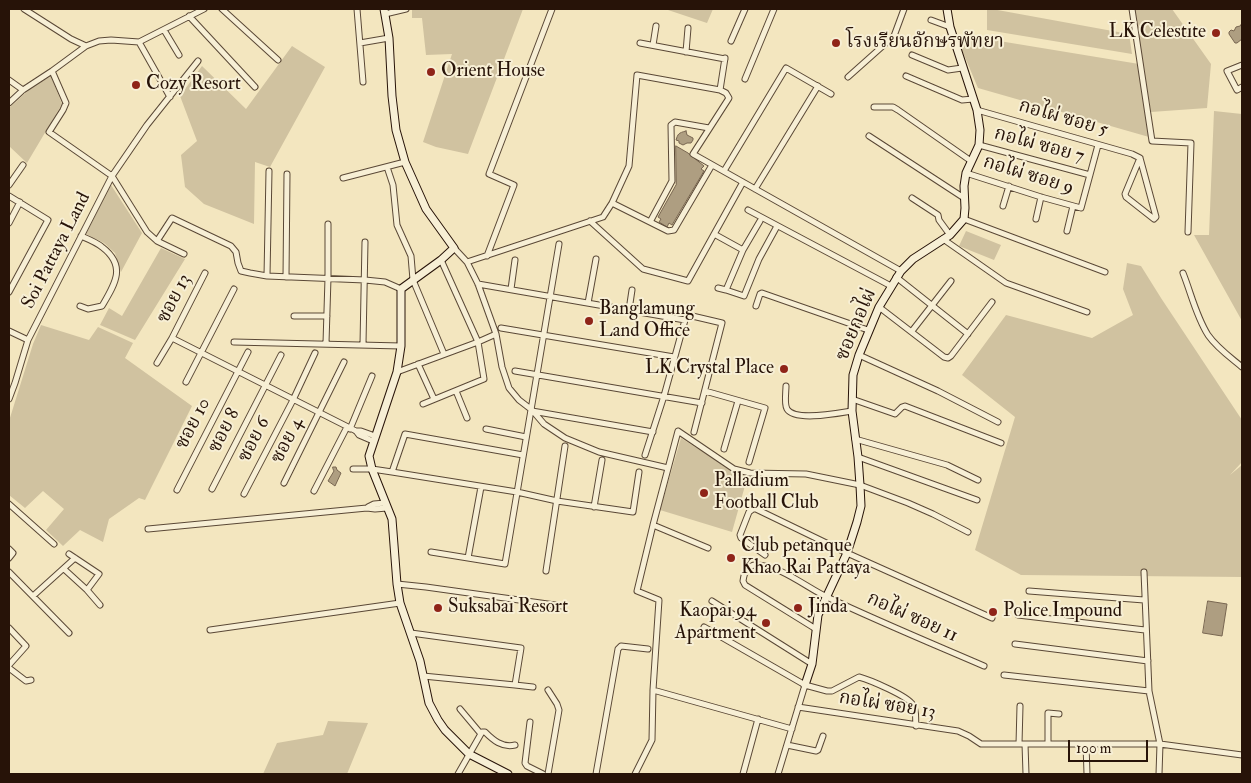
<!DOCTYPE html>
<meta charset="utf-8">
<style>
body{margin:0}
#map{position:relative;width:1251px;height:783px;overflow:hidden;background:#f3e6bf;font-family:"IM FELL Double Pica",serif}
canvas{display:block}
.frame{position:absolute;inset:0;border:10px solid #271308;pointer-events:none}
.scale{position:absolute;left:1068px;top:740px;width:80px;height:22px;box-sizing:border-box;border:2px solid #271308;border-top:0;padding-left:6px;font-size:15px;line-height:18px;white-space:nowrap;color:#271308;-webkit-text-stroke:4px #f7efd5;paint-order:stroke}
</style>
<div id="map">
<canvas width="1251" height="783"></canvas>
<div class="frame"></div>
<div class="scale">100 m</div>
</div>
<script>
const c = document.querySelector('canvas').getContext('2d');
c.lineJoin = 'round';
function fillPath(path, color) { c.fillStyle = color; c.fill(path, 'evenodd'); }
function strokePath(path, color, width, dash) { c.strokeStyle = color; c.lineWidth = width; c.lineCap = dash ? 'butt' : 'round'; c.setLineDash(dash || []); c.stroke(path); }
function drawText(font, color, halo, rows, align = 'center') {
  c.font = font + ' "IM FELL Double Pica","Noto Serif Thai",serif'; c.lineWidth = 4; c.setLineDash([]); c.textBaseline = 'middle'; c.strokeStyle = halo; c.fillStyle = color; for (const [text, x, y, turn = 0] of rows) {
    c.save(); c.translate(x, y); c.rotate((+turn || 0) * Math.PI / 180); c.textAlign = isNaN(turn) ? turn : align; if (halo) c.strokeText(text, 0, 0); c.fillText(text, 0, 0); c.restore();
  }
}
fillPath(new Path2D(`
 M419,9h104l-55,145 -32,-7 -13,-5 29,-88 -26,1 -4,-37h-10v-8z
 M665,9h48l-6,14z
 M987,9h5l137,25 3,20 -145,-24z
 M1134,9h38l39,55 -4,44 -56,4z
 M956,36l25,2 158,26 10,73 -171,-49z
 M292,46l33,21 -55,100 -15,-5 -1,62 -50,-20 -19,-17 -4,-32 16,-14 -17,-45 22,-30 44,43z
 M51,76l11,28 -35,59 -18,-17v-38l22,-20z
 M1214,111l28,3v207l-48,-86h15z
 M111,185l31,48 -21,39 -6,-19 -11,-10 -18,-9z
 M966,231l35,14 -7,15 -35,-14z
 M161,248l24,11 -50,81 -35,-15 9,-17 13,8z
 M1127,263l14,3 20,32 81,122v42l-12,13 12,-10v112l-221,-2 -46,-25 40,-133 -53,-42 44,-60 86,23 41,-23 -10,-26z
 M41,325l48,15 9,-13 35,16 -8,15 67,48 -47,94 -6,-2 -30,21 -6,23 -23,-12 -17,16 -17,-16 18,-21 -21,-18 -18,17 -16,-13v-74l24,-77z
 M681,438l52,33 15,4 -16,57 -72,-22z
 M328,721l40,2 -21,51h-84l14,-31 46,-8z`), '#d0c2a0');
const water = new Path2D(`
 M1242,23v16l-5,4h-2l-6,-9v-2l2,-2 3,1 2,-4 4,-1z
 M686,131l1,4 6,3v2l-2,3h-4l-4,2 -4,-2v-2l-3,-1c2,-6 2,-7 10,-9z
 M676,146l12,7 16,13 -3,3 3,2 -32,54 -3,-2 -2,4 -8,-5 2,-3 -3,-2 18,-32z
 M333,467h3l1,3 4,3 -6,13 -7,-5 6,-10 -1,-2z
 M1208,601l19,3 -5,32 -19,-3z`);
fillPath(water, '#ae9e81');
strokePath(water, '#786651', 1);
const street = new Path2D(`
 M24,9l47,30 15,7
 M222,9l56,51
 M357,9l6,73
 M1132,9l20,132 39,2 -3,89
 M385,14l21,-5
 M189,16l66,71
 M931,20l19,7
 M164,30l15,25
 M731,41l14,-32
 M139,42l31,55
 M360,43l29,-5
 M640,43l85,16
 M653,45l3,-19
 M686,52l2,-24
 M912,55l36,15 14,-2
 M1242,65l-15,6 10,19 5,-3
 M52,71l14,32 -3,7 -14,22 63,44 35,56 10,9 27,13
 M906,76l56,24 11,-1
 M848,77l46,-41 10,-27
 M745,79l29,-70
 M9,80l14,10
 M720,90l5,-32
 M9,103l14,-13 29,-19 34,-25 13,-5 12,-1 28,2 65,-33
 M874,107h19l5,3 73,51
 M977,110l155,44 8,4 16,59 -2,2 -28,-22 -1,-3 15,-36
 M869,136l95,62
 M979,145l111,30
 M387,167l6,18 4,40 14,31 2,24 31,74
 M724,171l62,-103 45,26
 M966,173l75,24 40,11 17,-63
 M343,178l62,-16
 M9,185l14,-20
 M755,189l63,-103
 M9,196l39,24 -39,72
 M912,198l26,17 1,5 11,15
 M612,203l56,28 6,-1 38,-65
 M1003,206l6,-20
 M748,210l143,76
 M964,219l141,53
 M1036,219l5,-22
 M590,221l53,48 45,12 55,-99
 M760,221l-17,29 -17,40 18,6 15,-37 17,-31
 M650,222l22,-41 -1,-56 4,-3 34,6
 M9,223l11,-21
 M1067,231l6,-25
 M714,234l29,16
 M943,239l63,44 81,29
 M157,241l15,-23 59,28 5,6 2,11 3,8 9,2 17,3 98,4 20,2 16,7
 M454,248l13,14 11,22 18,50 6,33 7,21 10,12 13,10 12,14 21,14 34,14 69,16
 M487,256l27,-71 -25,-11 63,-165
 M467,262l136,-45 9,-14 17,-37 8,-91 83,15 6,3 3,5 -36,56 208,117
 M1183,273c8,20 13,43 25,62 9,13 22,22 34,32
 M267,276l2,-105
 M286,277l1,-103
 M896,277l72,57
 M478,284l207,36
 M718,288l8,2
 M511,289l4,-29
 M588,303l8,-44
 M80,306l8,3 14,-3c13,-22 25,-40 0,-59 -6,-5 -14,-8 -21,-11
 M756,306l4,-12 2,-1 106,37
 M879,307l65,50 4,1 3,-2 41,-54
 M629,310l3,-20
 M294,316h33
 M501,328l173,29
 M9,331l19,9
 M912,331l39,-50
 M172,338l184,93 3,4 14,6
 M234,342l167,4
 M326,343l2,-65v-54
 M363,344l2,-102
 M859,355l79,36 60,31
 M157,363l15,-25 33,-65
 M418,364l16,35
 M515,371l187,32
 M397,372l81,-30 18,-8
 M186,382l48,-93
 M786,386c0,6 -2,18 1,23 8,13 52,4 65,2
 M456,391l11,27
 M705,391l60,17 -16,54
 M9,399l6,-16 13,-43 84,-164 35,-51 51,-64
 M852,399l43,15 7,-7 3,-1 96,37
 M423,404l61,-25 -6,-37 -37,-82
 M532,411l121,21
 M350,429l22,-53
 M486,429l40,8
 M356,431h5l14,5
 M855,439l92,26 31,15
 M724,449l14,-48
 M645,455l19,-59 21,-76 3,-5 34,8 -28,109
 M858,457l119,43
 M353,469h19l20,3 125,20 40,9 76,11 6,-40
 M392,472l13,-38 118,21
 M284,483l60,-121
 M212,489l69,-134
 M177,490l71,-138
 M314,491l33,-64
 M244,494l49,-94 22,-47
 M9,504l45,40
 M368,507l6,-3 11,-1
 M594,507l8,-47
 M653,525l55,23
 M148,529l219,-21 8,1 12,-1
 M9,549l4,4 -4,5
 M431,552l74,12 54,-320
 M69,554l30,20 -12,16
 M765,555l-24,-17 -1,-3 9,-23 4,-3h3l91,44 145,65
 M468,558l13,-71
 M64,569l23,21 13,15
 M546,571l19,-125
 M9,572l60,61
 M1144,572l5,119 11,53 -1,30
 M397,584l29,3 136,19
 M1029,591l115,9
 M33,596l42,-38
 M712,601l100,63
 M1018,615l127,15
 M704,627l101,58 22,6h5l27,-14c11,3 49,19 54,28 4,6 2,14 3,21
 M9,628l17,18 -17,19
 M816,629l-71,-44 -2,-4c1,-8 4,-16 13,-16 25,0 52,24 73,33 51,24 104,46 155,68
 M210,630l190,-27
 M411,633l110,15 -6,37 -92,-9
 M1015,644l133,17
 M9,668l17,13 5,-1
 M1004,675l145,16
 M515,685l18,2
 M653,690l139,39
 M798,707l160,24 11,5 12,8h179l82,11
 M460,709l21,25
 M530,722l-5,41 2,3 16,8
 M1019,744l1,-38
 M1025,744l1,30
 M1048,744v-31l11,1
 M1086,744l1,30
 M787,745l29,6 2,-1 5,-14
 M458,774l24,-42h3c8,8 17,16 30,13
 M548,774l11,-64 -2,-6 -9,-14
 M596,774l22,-125 3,-3 27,3
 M635,774l17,-34 1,-50 6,-90 -22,-9 16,-66 25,-94 56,38 16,4 56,1 54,11 48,18 25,11 35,18
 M743,774l15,-55
 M778,774l27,-89`);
const secondary = new Path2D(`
 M384,9l5,29 3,58 4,34 9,32 21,47 28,39 -13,12 -40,29v57l-4,26 -28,84 3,13 20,50 5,65 3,19 20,58 9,42 9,17 7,10 24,24 39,20
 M805,685l7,-21 6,-49 29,-62 10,-31 4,-16 -1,-21 -2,-28 -6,-46 1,-36 6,-20 20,-48 22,-36 12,-12 37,-24 14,-16 1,-11 -1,-22 2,-13 13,-28 1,-15 -3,-20 -27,-83 -3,-18`);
strokePath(street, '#5a4836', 7);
strokePath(secondary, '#271308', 9);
strokePath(street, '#f7efd5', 5);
strokePath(secondary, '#f7efd5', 7);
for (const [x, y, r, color] of [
 [1216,33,5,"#8f2418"],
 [836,43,5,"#8f2418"],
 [431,72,5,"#8f2418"],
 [136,85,5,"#8f2418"],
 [589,321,5,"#8f2418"],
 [784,369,5,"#8f2418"],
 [704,493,5,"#8f2418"],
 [731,558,5,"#8f2418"],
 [438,608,5,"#8f2418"],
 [798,608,5,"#8f2418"],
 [993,612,5,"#8f2418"],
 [766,623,5,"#8f2418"]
]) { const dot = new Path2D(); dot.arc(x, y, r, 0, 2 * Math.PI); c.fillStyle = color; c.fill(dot); strokePath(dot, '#f7efd5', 2); }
drawText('19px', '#271308', '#f7efd5', [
 ["LK Celestite",1206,33,"right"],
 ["โรงเรียนอักษรพัทยา",846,43],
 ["Orient House",441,72],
 ["Cozy Resort",146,85],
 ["Banglamung",599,310],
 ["Land Office",599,332],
 ["LK Crystal Place",774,369,"right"],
 ["Palladium",714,482],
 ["Football Club",714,504],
 ["Club petanque",741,547],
 ["Khao Rai Pattaya",741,569],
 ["Suksabai Resort",448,608],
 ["Jinda",808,608],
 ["Kaopai 94",756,612,"right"],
 ["Apartment",756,634,"right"],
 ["Police Impound",1003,612]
], 'left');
drawText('19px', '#271308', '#f7efd5', [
 ["กอไผ่ ซอย 5",1063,119,16],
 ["กอไผ่ ซอย 7",1039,146,15],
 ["กอไผ่ ซอย 9",1028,176,17],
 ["Soi Pattaya Land",57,251,-63],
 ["ซอย 13",175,299,-63],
 ["ซอยกอไผ่",857,325,-67],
 ["ซอย 10",194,424,-63],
 ["ซอย 8",225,431,-63],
 ["ซอย 6",255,440,-63],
 ["ซอย 4",288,441,-63],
 ["กอไผ่ ซอย 11",912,618,24],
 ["กอไผ่ ซอย 13",887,706,9]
]);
</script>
